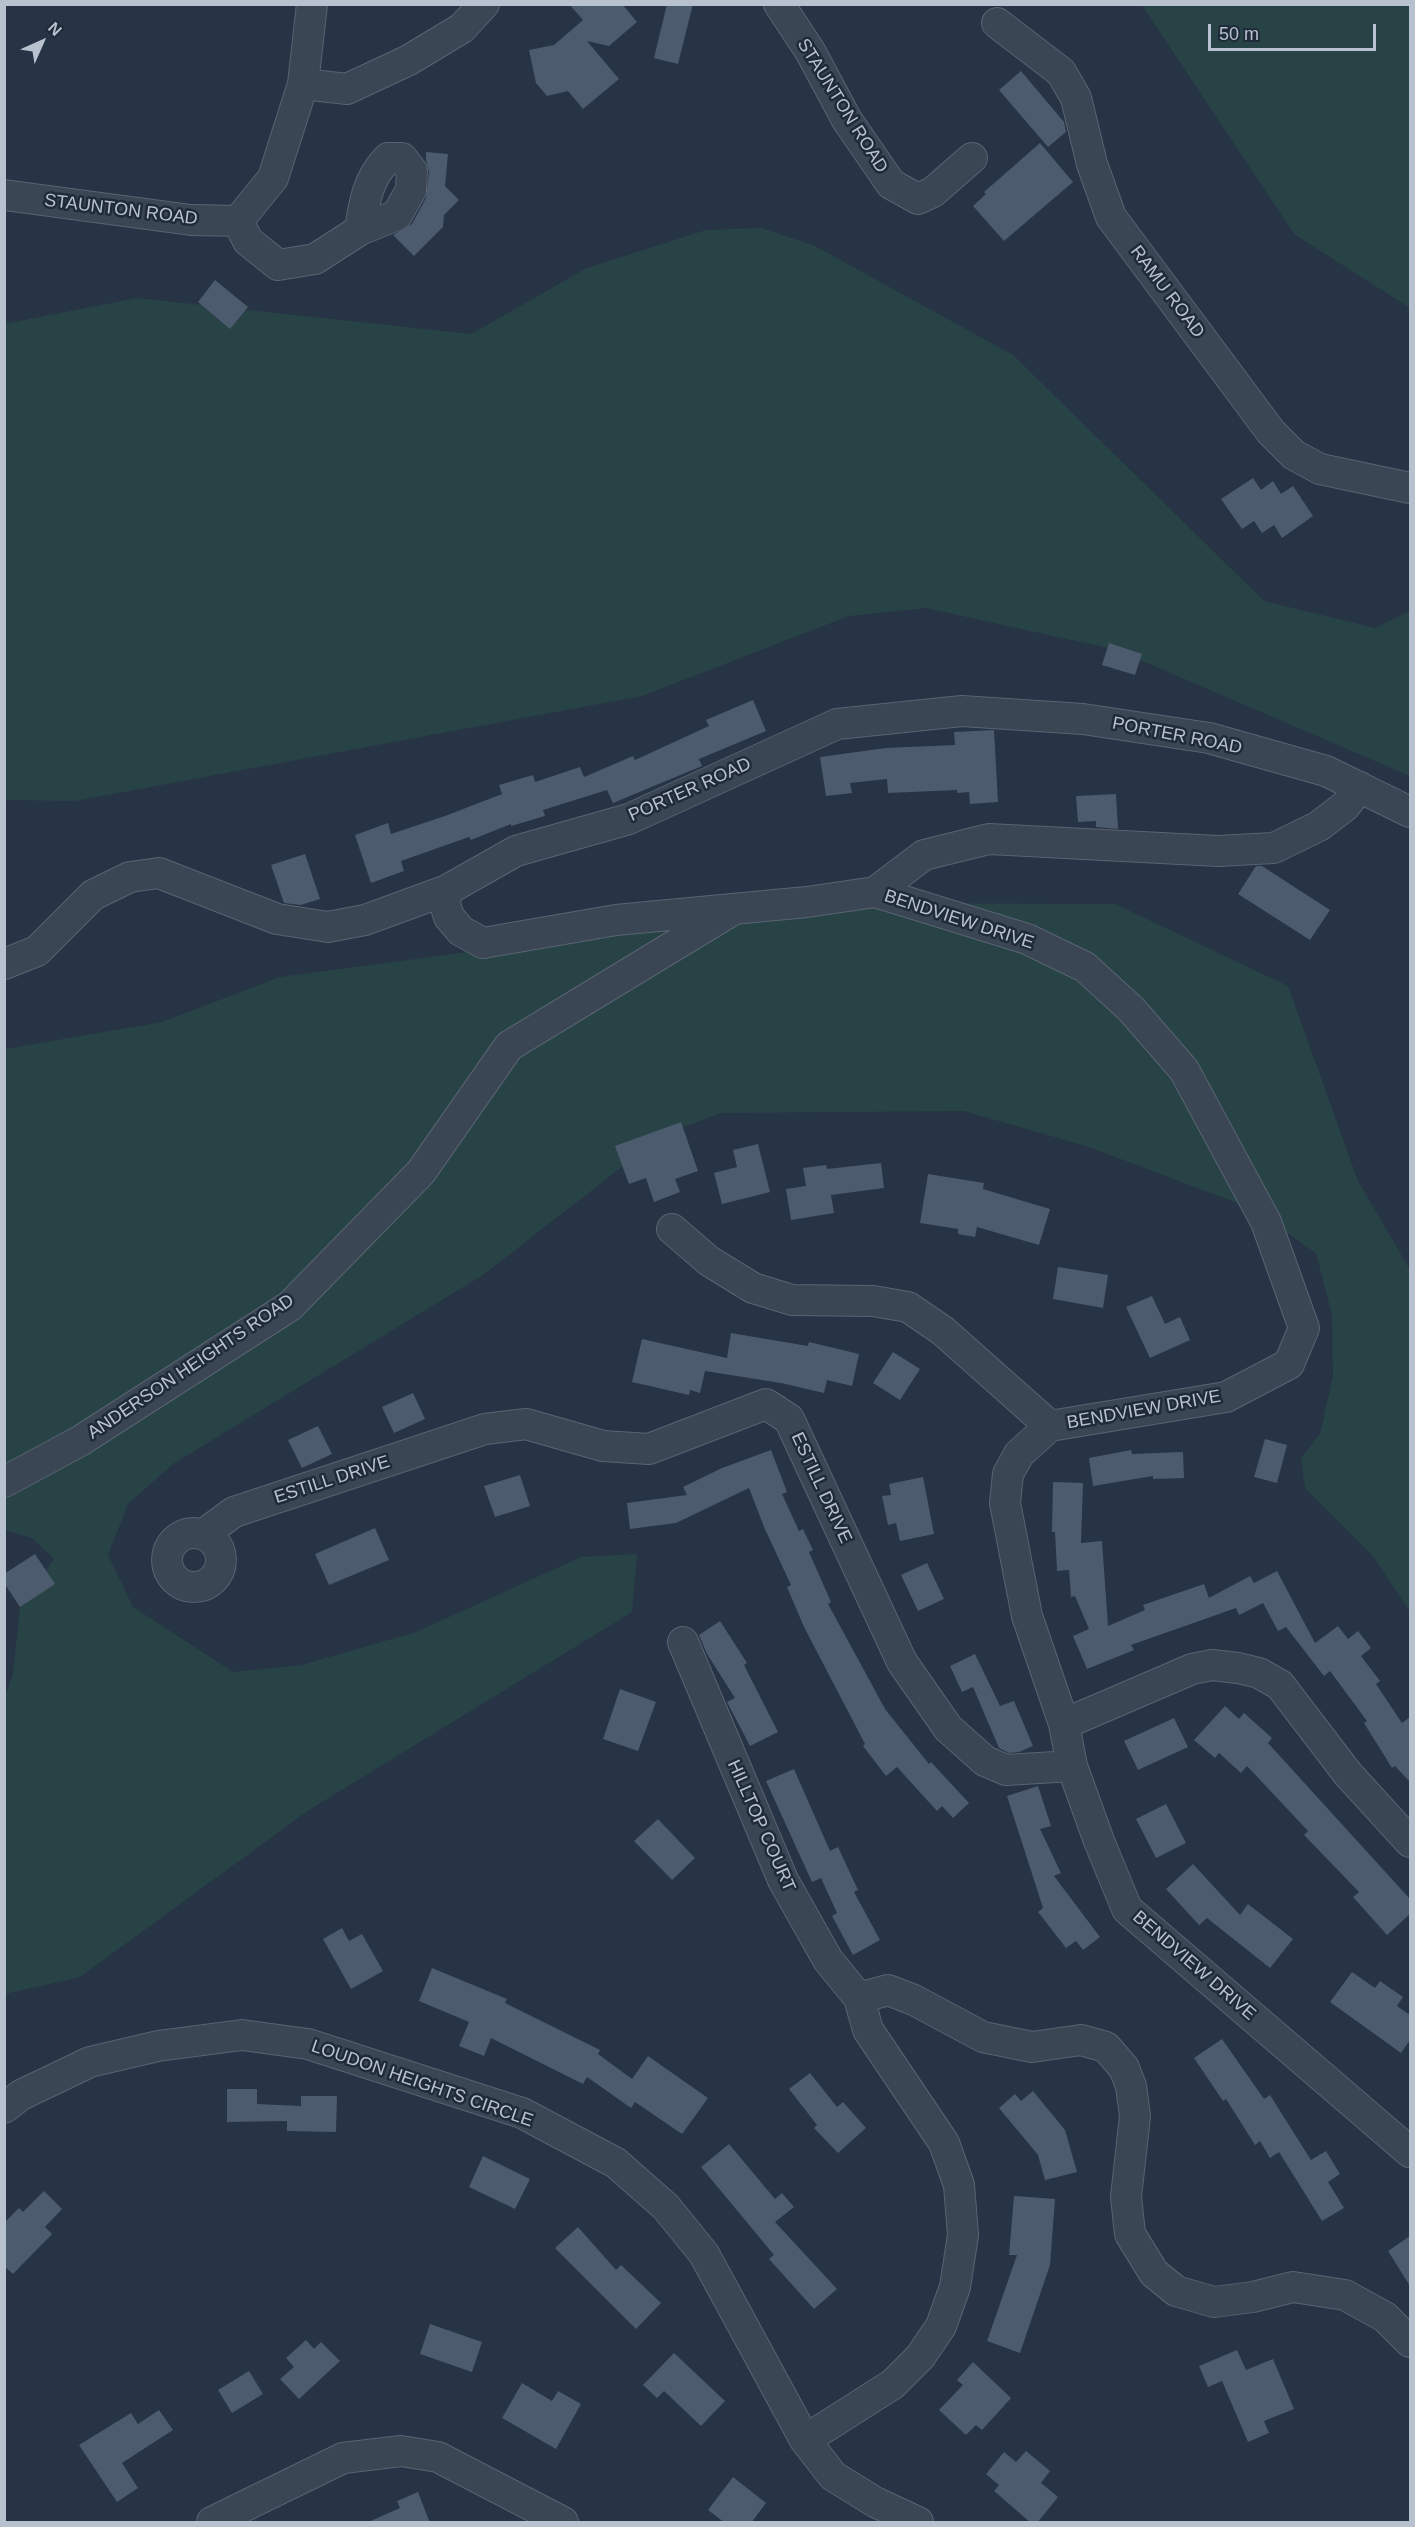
<!DOCTYPE html>
<style>
body{margin:0}
#map{position:relative;width:1415px;height:2527px;overflow:hidden;background:#263445;font-family:Arial,sans-serif}
canvas{display:block}
.frame{position:absolute;inset:0;border:6px solid #b8c1ce;pointer-events:none}
.north{position:absolute;left:12px;top:12px;width:60px;height:60px;-webkit-text-stroke:4px #1f2b3a;paint-order:stroke;rotate:45deg;font-size:16px;font-weight:700;line-height:24px;text-align:center;color:#b8c1ce}
.north::after{content:'';display:block;margin:auto;width:21px;height:27px;background:#b8c1ce;clip-path:polygon(50% 0,100% 100%,50% 72%,0 100%)}
.scale{position:absolute;left:1208px;top:24px;width:168px;height:27px;box-sizing:border-box;border:3px solid #b8c1ce;border-top:0;padding-left:8px;font-size:18px;line-height:21px;white-space:nowrap;color:#b8c1ce;-webkit-text-stroke:4px #1f2b3a;paint-order:stroke}
</style>
<div id="map">
<canvas width="1415" height="2527"></canvas>
<div class="frame"></div>
<div class="north">N</div>
<div class="scale">50 m</div>
</div>
<script>
const c = document.querySelector('canvas').getContext('2d');
c.lineJoin = 'round';
function fillPath(path, color) { c.fillStyle = color; c.fill(path, 'evenodd'); }
function strokePath(path, color, width, dash) { c.strokeStyle = color; c.lineWidth = width; c.lineCap = dash ? 'butt' : 'round'; c.setLineDash(dash || []); c.stroke(path); }
function drawText(font, color, halo, rows, align = 'center') {
  c.font = font + ' Arial,sans-serif'; c.lineWidth = 5; c.setLineDash([]); c.textBaseline = 'middle'; c.strokeStyle = halo; c.fillStyle = color; for (const [text, x, y, turn = 0] of rows) {
    c.save(); c.translate(x, y); c.rotate((+turn || 0) * Math.PI / 180); c.textAlign = isNaN(turn) ? turn : align; if (halo) c.strokeText(text, 0, 0); c.fillText(text, 0, 0); c.restore();
  }
}
fillPath(new Path2D(`
 M1142,5h268v303l-116,-74z
 M761,228l54,18 198,109 251,246 111,27 35,-17v165l-293,-126 -191,-42 -77,8 -207,80 -567,105 -70,-1 -1,-476 133,-26 334,36 116,-66 119,-38z
 M837,903l278,1 173,82 70,195 52,89v342l-37,-56 -68,-68 -4,-30 19,-24 13,-58 -1,-61 -16,-62 -63,-44 -164,-62 -125,-36 -243,2 -58,22 -180,140 -310,189 -45,40 -20,51 25,52 100,65 69,-7 114,-33 165,-75 56,-3 -5,58 -323,198 -229,167 -75,17v-297l8,-23 7,-66 34,-49 -22,-21 -27,-8v-481l157,-27 118,-45z`), '#284346');
fillPath(new Path2D(`
 M569,4h53l15,18 -28,24 -22,-5 32,38 -36,30 -15,-18 -21,5 -11,-13 -7,-33 25,-5 29,-25z
 M667,4h26l-15,60 -24,-6z
 M1021,71l43,51 2,10 -18,15 -49,-57z
 M1040,143l33,39 -69,59 -31,-35 13,-12 -2,-2z
 M426,152l22,2 -3,32 14,14 -15,15 -1,12 -29,29 -21,-21 19,-11 14,-26 3,-26 -3,-12z
 M215,280l33,27 -18,22 -32,-27z
 M1253,478l8,12 12,-9 8,13 12,-8 20,30 -31,22 -8,-13 -12,8 -8,-12 -12,8 -21,-30z
 M1109,643l33,11 -7,21 -33,-10z
 M753,700l13,31 -67,28 3,7 -89,37 -6,-13 -64,20 2,6 -34,10v-2l-40,16 -2,-3 -68,24 3,10 -33,12 -16,-48 33,-12 3,11 54,-18 57,-22 -3,-9 34,-10 2,7 45,-15 4,10 49,-21 2,4 74,-34 -3,-6z
 M994,730l4,72 -28,2 -1,-12 -12,1v-3l-69,3 -1,-14 -37,4 2,10 -26,3 -6,-39 66,-9 69,-3 -1,-13z
 M1116,794l2,35 -22,-2v-6l-18,1 -2,-26z
 M305,854l15,45 -19,6 -17,-2 -13,-38z
 M1256,866h6l68,44 -20,30 -72,-46z
 M681,1122l17,49 -23,8 5,13 -26,10 -8,-24 -17,6 -14,-38z
 M758,1144l12,48 -48,12 -8,-31 23,-6 -4,-17z
 M881,1163l3,25 -53,7 3,18 -43,7 -5,-31 20,-3 -3,-18 23,-3 1,4z
 M928,1174l56,9 -1,6 67,20 -11,36 -62,-18 -2,10 -17,-3v-5l-38,-6z
 M1058,1267l50,8 -5,33 -50,-9z
 M1152,1296l13,28 15,-7 10,23 -40,18 -24,-51z
 M731,1333l77,13 1,-4 50,12 -7,32 -25,-6 -3,13 -43,-10 -76,-12 -5,22 -10,-3 -1,5 -57,-13 10,-43 85,19z
 M893,1352l27,17 -20,31 -27,-17z
 M413,1393l12,26 -31,14 -12,-26z
 M318,1426l14,28 -30,14 -14,-28z
 M1265,1439l22,6 -10,38 -23,-6z
 M771,1450l16,42 -5,2 17,37 4,-2 10,21 -4,2 22,50 -3,2 37,68 20,37 44,55 2,-2 38,41 -16,15 -11,-12 -5,5 -40,-44 -11,9 -23,-30 2,-2 -61,-117 -17,-40 4,-2 -27,-58 -15,-39 -73,35 -46,6 -3,-26 60,-8 -4,-8 39,-19z
 M1131,1450l1,4 51,-2 1,26 -31,1v-3l-60,10 -4,-28z
 M520,1475l10,31 -35,11 -11,-31z
 M923,1477l11,57 -34,7 -4,-18 -8,2 -6,-29 9,-1 -2,-11z
 M1053,1482l30,1 -2,60 21,-2 6,85 37,-16 -2,-5 61,-21 5,14 41,-22 4,7 23,-12 38,72 23,-17 10,13 10,-8 13,17 -10,8 19,25 -4,3 26,39 8,-6v65l-15,-16 -3,2 -28,-45 3,-2 -37,-50 -6,5 -38,-49 -8,4 -15,-28 -24,12 -3,-7 -105,37 3,5 -47,19 -14,-33 16,-7 -14,-33 -4,1 -2,-27 -12,1 -2,-39h-3z
 M375,1528l14,32 -60,25 -14,-31z
 M35,1554l20,30 -35,23 -16,-24v-9z
 M927,1563l17,36 -26,12 -17,-36z
 M720,1621l27,42 -3,2 34,67 -28,14 -23,-44 8,-4 -28,-44 -8,-19z
 M975,1654l25,52 14,-5 19,45 -14,6 -10,1 -10,-5 -26,-61 -11,5 -12,-26z
 M620,1689l36,13 -18,49 -35,-12z
 M1225,1706l14,13 5,-6 28,25 -4,5 142,156v15l-23,21 -34,-38 6,-5 -55,-57 4,-4 -61,-65 -6,7 -22,-20 -4,5 -21,-18z
 M1174,1718l14,29 -50,23 -14,-29z
 M794,1769l36,82 8,-4 20,43 -4,2 26,48 -27,15 -21,-39 5,-3 -16,-35 -9,4 -46,-101z
 M1038,1786l13,40 -11,3 21,44 -7,3 46,61 -17,13 -7,-9 -10,7 -28,-36 5,-4 -36,-112z
 M1166,1804l20,39 -30,15 -20,-39z
 M658,1819l37,39 -23,22 -38,-39z
 M1193,1864l47,51 8,-11 45,35 -23,29 -63,-50 -8,7 -33,-36z
 M342,1928l7,13 13,-7 21,37 -32,18 -28,-50z
 M432,1968l75,31 -2,4 95,47 -2,4 34,25 16,-23 60,42 -26,36 -47,-32 -4,6 -44,-31 -4,7 -92,-46 -7,18 -25,-10 10,-24 -50,-21z
 M1352,1972l23,16 5,-7 23,16 -6,9 13,9v25l-9,13 -71,-51z
 M1222,2039l42,60 6,-4 41,65 15,-9 14,23 -12,8 16,26 -22,13 -43,-69 -9,6 -10,-17 -5,4 -29,-46 -3,2 -29,-43z
 M810,2073l27,34 6,-5 23,26 -28,25 -24,-25 3,-3 -28,-36z
 M227,2089h30v15l44,2v-10h36l-1,36 -49,-1v-10l-60,1z
 M1033,2091l32,39 12,42 -32,8 -7,-25 -39,-47 16,-14 6,7z
 M729,2144l46,55 7,-6 12,14 -19,15 62,67 -23,20 -45,-50 5,-4 -73,-88z
 M483,2156l47,23 -15,30 -46,-22z
 M44,2191l18,18 -17,18 7,7 -39,40 -9,-8v-43l15,-15 4,4z
 M1014,2196l41,3 -5,66 -30,88 -33,-12 30,-86h-8z
 M578,2227l38,43 5,-5 40,38 -25,26 -81,-81z
 M1410,2236v50l-22,-35z
 M430,2324l52,18 -10,30 -52,-18z
 M306,2340l8,9 7,-7 19,19 -41,38 -19,-20 14,-12 -8,-9z
 M1237,2350l9,20 27,-11 21,50 -30,12 5,12 -21,9 -26,-61 -14,6 -9,-21z
 M674,2353l51,48 -24,25 -37,-35 -7,7 -14,-13z
 M973,2362l38,36 -29,32 -6,-5 -10,10 -27,-25 24,-25 -6,-5z
 M249,2371l14,23 -31,19 -14,-23z
 M522,2383l30,18 6,-10 23,13 -25,45 -54,-31z
 M159,2410l14,20 -51,33 16,25 -21,14 -38,-57 52,-32 7,11z
 M1026,2451l24,20 -9,12 17,14 -21,26h-6l-37,-32 5,-6 -13,-11 18,-22 12,10z
 M733,2477l33,26 -15,20h-26l-17,-13z
 M418,2492l12,31h-64l34,-15 -3,-7z`), '#4c5b6e');
const minor = new Path2D(`
 M779,4l31,47 37,69 44,64 27,15 15,-7 39,-34
 M997,23l64,49 15,26 16,66 19,53 160,215 23,23 26,14 90,19
 M303,84l44,5 62,-29 53,-32 22,-24
 M4,195l187,25 47,1 10,20 30,24 37,-6 45,-29 37,-15 14,-25 1,-19 -10,-13h-14c-20,20 -24,44 -28,72
 M238,221l35,-43 30,-94 9,-80
 M447,890l-2,14 4,13 12,14 22,12 133,-23 191,-18 68,-10 152,47 58,28 46,42 53,61 82,152 38,106 -15,36 -63,33 -176,29 -31,28 -11,20 -3,29 22,113 37,108 8,42 27,75 28,68 283,243
 M875,892l49,-37 65,-16 229,12 56,-3 45,-22 26,-20 15,-19
 M4,964l33,-13 56,-56 37,-18 29,-4 118,46 51,8 37,-7 82,-30 69,-39 113,-32 208,-95 125,-13 121,8 126,19 117,33 84,41
 M672,1229l37,32 44,27 39,12 81,1 35,6 35,24 107,95
 M4,1482l76,-41 210,-135 131,-134 88,-126 222,-135
 M167 1560a27 27 0 1 1 54 0a27 27 0 1 1-54 0Z
 M204,1534l30,-22 251,-83 41,-5 77,22 46,3 117,-45 23,15 113,243 46,66 37,33 21,9 66,-4
 M683,1642l100,238 45,80 31,38 9,32 76,113 15,42 4,50 -8,52 -14,39 -21,31 -27,27 -88,56
 M1064,1724l128,-55 20,-4 26,3 21,5 21,12 68,89 62,68
 M859,1998l29,-8 26,10 69,37 49,10 49,-7 25,7 18,21 7,18 4,30 -9,81 4,37 24,39 22,18 38,11 39,-5 40,-10 52,8 40,22 25,25
 M4,2108l17,-13 69,-33 68,-16 84,-11 66,9 214,69 94,50 50,44 38,47 101,186 28,36 42,26 43,20
 M212,2522l131,-64 58,-7 37,6 125,65`);
strokePath(minor, '#596472', 32);
strokePath(minor, '#3a4654', 30);
drawText('18px', '#b8c1ce', '#1f2b3a', [
 ["STAUNTON ROAD",842,106,58],
 ["STAUNTON ROAD",121,210,7],
 ["RAMU ROAD",1167,292,53],
 ["PORTER ROAD",1177,736,11],
 ["PORTER ROAD",690,790,-24],
 ["BENDVIEW DRIVE",959,920,18],
 ["ANDERSON HEIGHTS ROAD",191,1367,-34],
 ["BENDVIEW DRIVE",1144,1410,-10],
 ["ESTILL DRIVE",332,1480,-18],
 ["ESTILL DRIVE",821,1488,65],
 ["HILLTOP COURT",761,1826,66],
 ["BENDVIEW DRIVE",1194,1966,41],
 ["LOUDON HEIGHTS CIRCLE",422,2084,19]
]);
</script>
